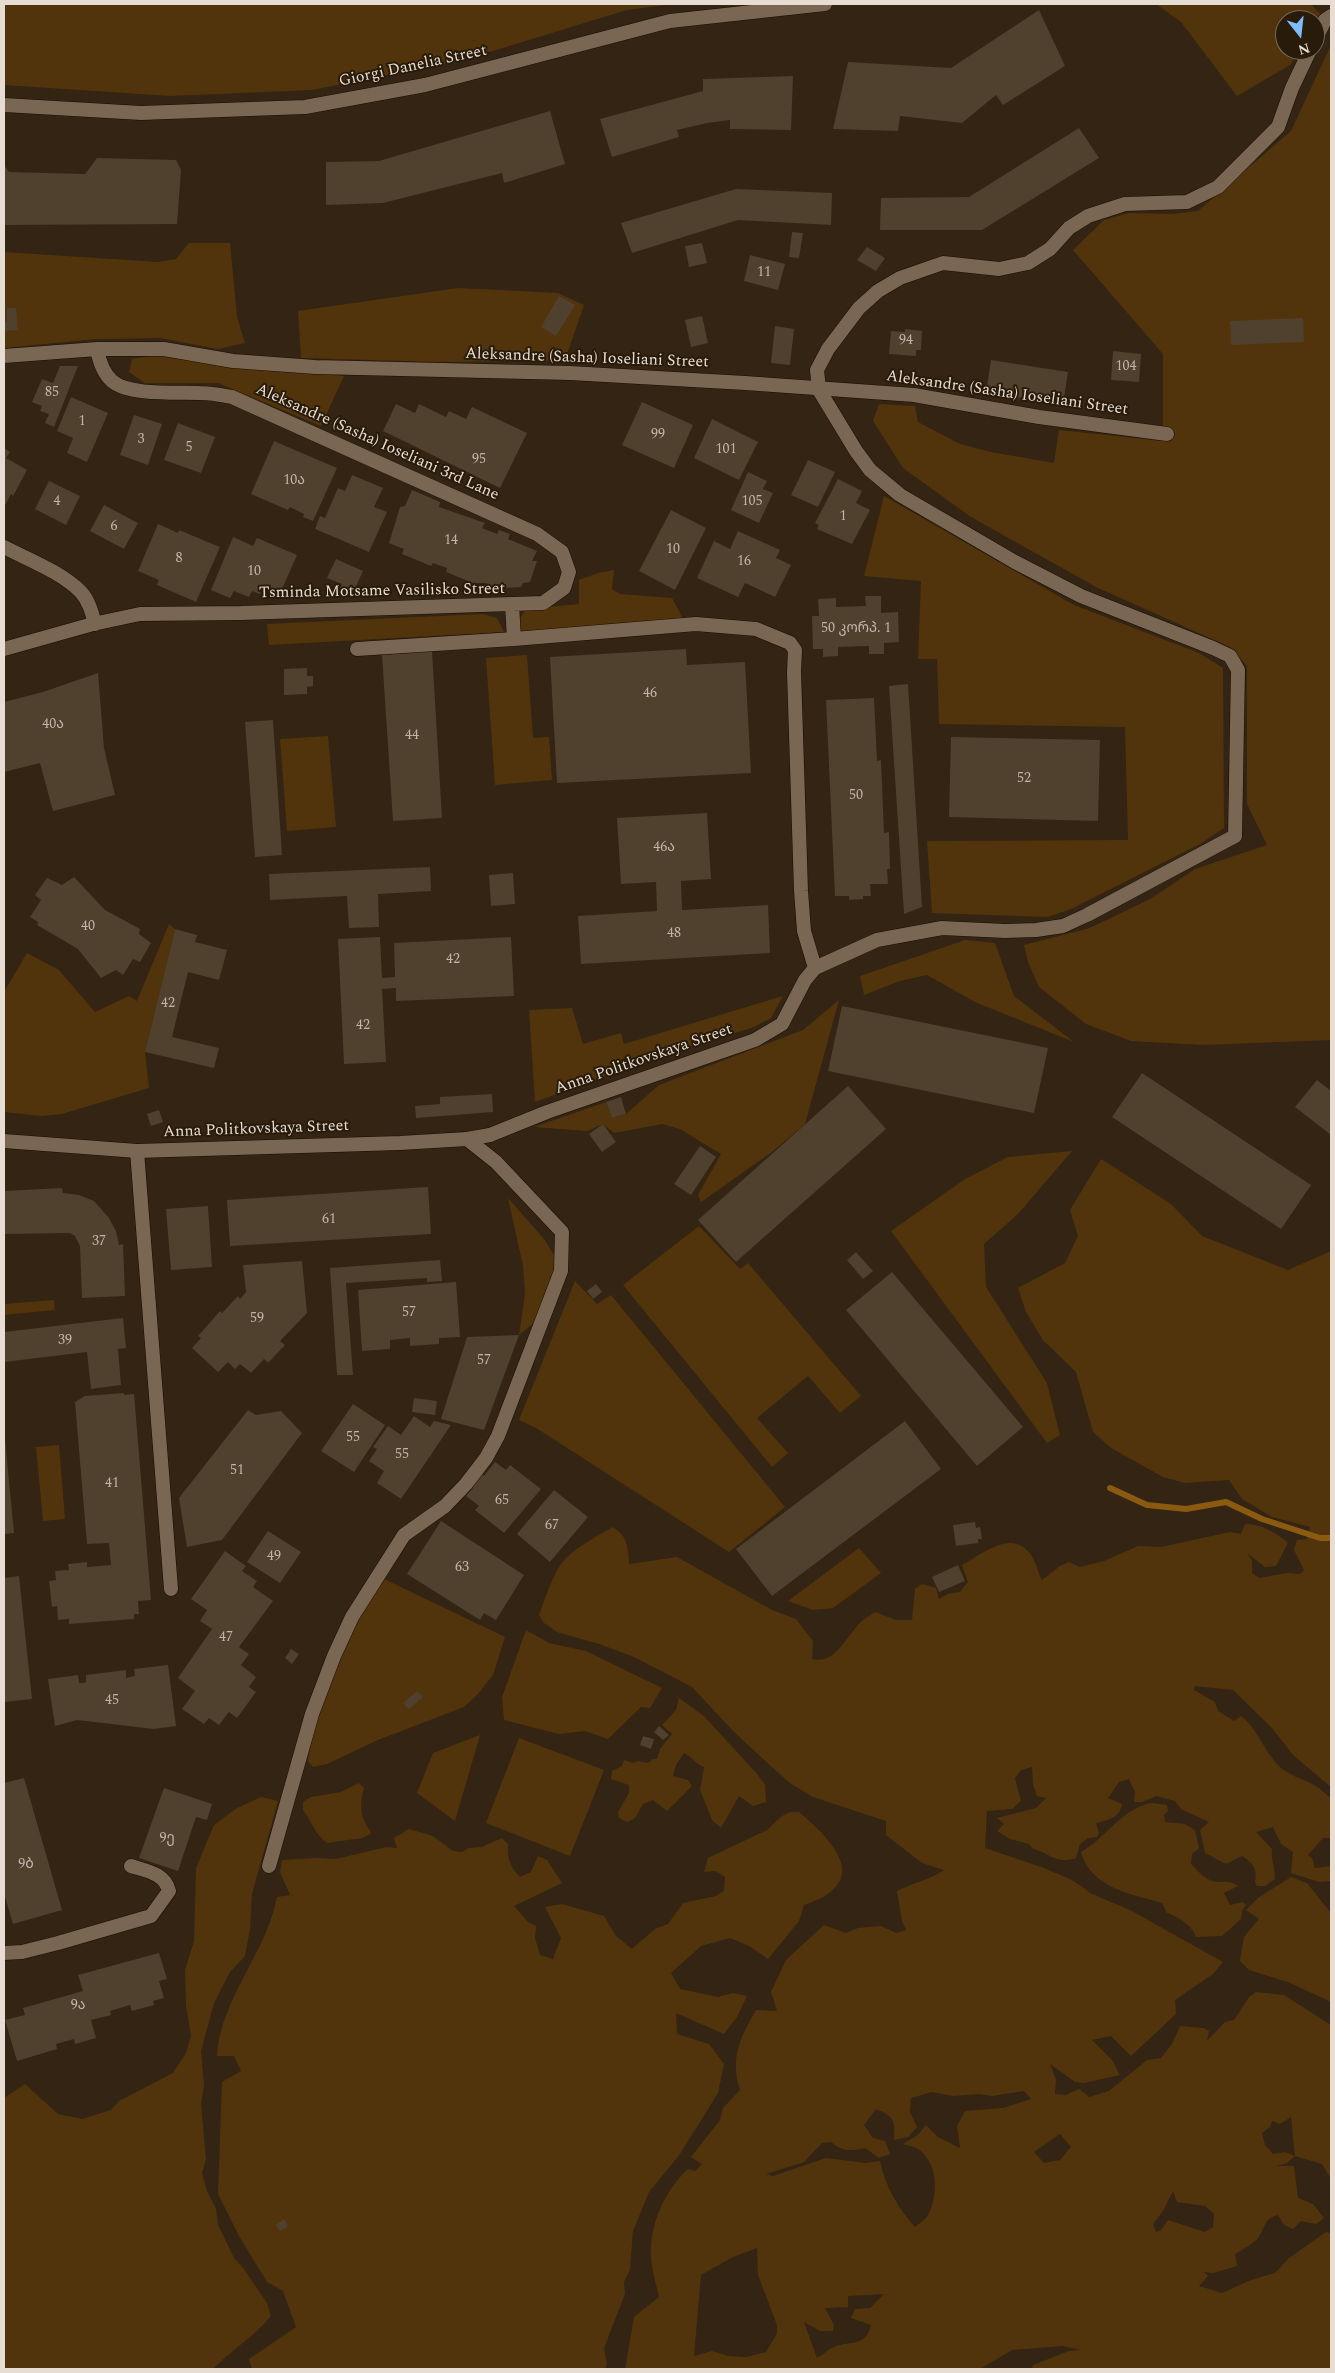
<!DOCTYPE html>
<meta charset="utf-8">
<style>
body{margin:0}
#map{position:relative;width:1335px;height:2373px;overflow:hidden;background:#332413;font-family:Spectral,serif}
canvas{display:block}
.frame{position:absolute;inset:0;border:5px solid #e7ddd3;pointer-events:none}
.north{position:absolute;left:1275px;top:10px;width:50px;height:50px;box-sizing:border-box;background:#291b0a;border:1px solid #75695a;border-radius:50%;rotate:164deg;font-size:14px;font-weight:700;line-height:20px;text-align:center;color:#e7ddd3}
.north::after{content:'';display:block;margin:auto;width:18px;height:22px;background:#7ebdf9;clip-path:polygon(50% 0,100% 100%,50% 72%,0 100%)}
</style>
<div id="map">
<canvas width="1335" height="2373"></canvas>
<div class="frame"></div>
<div class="north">N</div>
</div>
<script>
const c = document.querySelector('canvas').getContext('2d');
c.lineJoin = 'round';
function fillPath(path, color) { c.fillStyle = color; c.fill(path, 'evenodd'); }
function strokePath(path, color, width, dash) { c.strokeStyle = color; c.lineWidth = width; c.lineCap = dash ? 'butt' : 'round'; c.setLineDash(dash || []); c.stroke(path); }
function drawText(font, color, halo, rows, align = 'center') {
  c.font = font + ' Spectral,"Noto Sans Georgian",serif'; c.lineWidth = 4; c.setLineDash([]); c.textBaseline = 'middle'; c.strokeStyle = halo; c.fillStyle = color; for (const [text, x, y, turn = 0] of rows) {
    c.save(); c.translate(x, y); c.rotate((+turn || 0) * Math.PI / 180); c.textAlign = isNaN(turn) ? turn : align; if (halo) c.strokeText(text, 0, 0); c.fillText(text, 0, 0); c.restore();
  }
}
fillPath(new Path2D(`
 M4,4h669l-46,6 -167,51 -148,29 -142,6 -166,-11z
 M1156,4h155l11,12 -7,11v-7h-30v30h15l-10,15 -53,31 -56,-74z
 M1331,45v995l-127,5 -73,-4 -45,-17 -47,-37 -11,-25 -4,-17 66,-17 60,-29 45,-30 72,-24 -20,-41v-138l-17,-19 -134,-60 -125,-70 -68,-49 -30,-47 6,-17 36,2 3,16 42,22 31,8 63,11 5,-33 104,11v-87l-90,-104 31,-30 25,-7 44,1 25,-3 93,-80z
 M189,243h41l7,74 8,26 -27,6 -58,-11 -64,1 -92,9v-96l154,10 18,-3z
 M458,288l100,5 26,12 -19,55 -24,1 -2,-4h-10l-4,4 -86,1 -138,-4 -3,-47z
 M159,355l66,12 119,9 -23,50 -103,-43h-73l-16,-11 3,-13z
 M884,496l190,109 125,48 24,15 1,160 -24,16 -129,65 -23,8 -116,-4 -5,-72 201,-1 -3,-113 -186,-3 -2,-65h-19l3,-78 -57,-5z
 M614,570l-2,19 8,5 52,4 11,21 -161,13 -3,-12 7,-11 53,-5v-24l19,-7z
 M483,614l14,4 7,14 -235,13 -2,-21z
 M527,655l6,83 16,-1 3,43 -57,5 -9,-127z
 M328,736l8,91 -49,4 -7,-92z
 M169,924l6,5 -30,123 4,36 -87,26 -21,2 -37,-4v-120l23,-39 32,17 36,42 34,-16 8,5z
 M965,940l30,3 19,53 60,46 -99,-40 -48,-27 -27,6 -36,14 -4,-19z
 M783,996l-12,22 -17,9 -96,30 -123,45 -6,-92 43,-2 11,36 38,-11 3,11z
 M839,1000l-34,124 -33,28 -71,50 -3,-7 23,-41 -41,-25 -18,-5 -48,9 -11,-9 -16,7 -53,-4 72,-25 6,16 14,-4 33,-29 144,-55z
 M1072,1151l-54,63 -34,30 2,43 61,96 13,52 -13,8 -156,-212 74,-52 43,-22z
 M1101,1159l70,45 31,32 86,34 43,-19v536l-38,-32 -21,-27 -39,-38 -38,-4 -1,4 21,12 3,9 16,10 7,-5c16,12 23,35 38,50 10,10 25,13 37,20 5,3 10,9 15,12v40h-8l-15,17 4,3 3,10 16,-2v15l-12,1 -28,-9 2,-21 -12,-8 -8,-17 -17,5 16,17c-1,11 3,19 3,30l-10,7h-8l-2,-4c2,-14 -1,-18 -13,-26l-16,8 -21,-11 -5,-23 9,-8 -28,-13 -6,-8 -19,-5 -14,6h-8l1,-10 -6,-13 -10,3 -11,16 14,6c-2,14 -14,16 -26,19l3,10 -2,4 -9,1 -8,6 -4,14c-21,7 -27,-6 -43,-9l-4,-5 -19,-5 -13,-8 7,-7 -7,-6 39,-10 10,-10 -9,-2 -4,-12 -1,-17 -11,3 -6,8 6,23 -9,8 -25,2 -2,37 59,20 28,12 20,14 38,16 93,52 -10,12 -38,26 1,14 -45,42 -20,-20 -19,4 20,20 8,15 -36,8 -9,-1 -25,-18 6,16 -1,14 11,1 13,-6 10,8 20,-6 38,-31 14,-2 11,-14 8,-18 24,2 5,3 -2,10 18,-19 9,-2 15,-23 7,-5 28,3 47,30v154l-9,-15 -27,-8 -8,7 -11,3h18l4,32 15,6 11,14 -8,6 -15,-3 -8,8 -9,-4 -6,-10c-14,3 -13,13 -20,23 -6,7 -15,11 -23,16l2,12 -24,7 -9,-1 4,4 -9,10 23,7 29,-13 24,-7 14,-15 37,-26 5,1v136h-299l1,-4 36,-14 12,-1 -18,-4 -51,4 -32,19h-355l9,-52 25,-20c-3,-13 -7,-26 -8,-39 -2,-32 13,-67 37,-89l7,2 7,-7 -11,-7 29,-37 3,-12 17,-18c-10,-33 0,-52 16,-80l21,1 -6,-19 15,-32 38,-35 22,8 12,-5 23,-2 15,7 10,-3 -4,-9 -5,-30c16,-8 32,-11 47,-21l-22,-7 -36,-28v-14l-73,-24 -23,-14 -17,-15 -39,-36 -42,-45 -58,-30 -32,-12 -45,-13 -13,-9 -5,-8c6,-16 15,-45 27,-57 13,-12 31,-22 47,-31 15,10 15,20 16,37l48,-7 95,53 24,9 17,22 -1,18c23,6 34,-22 47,-35 4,-5 11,-8 16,-12l21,8h16l3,-31 7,-5 14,4 3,11 9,-5 12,-2 8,-10 -6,-17c19,-10 50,-38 69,-10 5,7 7,18 11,25l18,-14 9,-4 11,5 24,-6 34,-15 23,1 69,-15 11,2 4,-10c16,0 31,8 43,19l-12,23 -11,1 -18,-14 5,8v12l7,5 28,-5 13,1 4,-4 -10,-20 3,-10 10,-1 3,-12 -38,-10 -30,-18 -13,-19 -44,3 -22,-6 -52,-29 -18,-16 -17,-60 -33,-32 -17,-28 -8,-24 47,-25 13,-27 -8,-26zM1024,2091l7,8 -28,9 -38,3 -8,15 3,22 -22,-11 -12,-12 -8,10 -15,9c6,2 14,3 18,7 18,16 17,47 6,66 -3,4 -9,7 -12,10 -17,-19 -30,-41 -35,-66l-15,2 -39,-5 -53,18 -7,-2 38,-12 18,-19 9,-1c12,10 19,9 34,6l14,10 11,-4 -5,-13 -12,-3 -9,-13 12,-16c19,8 19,12 18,31l14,-3 9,-10 -7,-15 1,-14 21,-6 21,4 26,-2 13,2zM1291,2117l4,39 -10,-4 -12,2 -8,-9 -3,-12 8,-6 2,-6 8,3zM1060,2134l11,13 -11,13 -16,3 -10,-11zM1173,2191l4,11 28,4 9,8 -1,13 -8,5 -37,-12 -7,10 -5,2 -3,-8 10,-13zM757,2248l1,27 19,50v9l-11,18 -20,5 -18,-1 -16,-5 -18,5 7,-81 32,-18zM884,2294l-14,14 -15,1 -4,9 20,7c-6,23 -20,15 -37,22 -6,2 -11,8 -17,11l-13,-36 16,9h13l1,-6 -9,-17 23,-1v-11z
 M508,1198l36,41 11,18 -2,18 -18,47 -16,13 6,-41 -2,-28z
 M699,1226l41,43 8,-6 113,133 -21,17 -32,-37 -51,42 31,35 -16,14 -149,-182z
 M575,1281l22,23 14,-9 174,212 -56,45 -193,-124 -17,-8z
 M54,1300l1,10 -51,5v-11z
 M59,1445l6,74 -22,2 -7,-74z
 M859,1548l22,25 -48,35 -20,2 -25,-9z
 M382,1578l123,59 -12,38 -16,20 -13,12 -86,33 -51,24 -14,3 -5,-6c8,-57 44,-134 74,-183z
 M526,1630l23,13 37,8 76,37 -12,20 -9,-1 -33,32 -23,-8 -26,3 -55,-14 -2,-23z
 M679,1698l25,18 54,59 7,10 1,17 -13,4 -14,-10 -18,32 -9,-8 -12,-30 4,-23c-9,-3 -11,-10 -20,-14l-8,12 -3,11 15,4 4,6 -25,25 -14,-11 -10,4 -8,14 -8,4 -8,-4 -1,-6 11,-19v-8l-18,-6 1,-8 10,-5 2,-6 9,3 5,-2 10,2 5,-4h4l3,-10 12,-15 -10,-9 14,-15z
 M480,1735l-25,86 -38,-28 16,-40z
 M519,1738l85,32 -34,86 -84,-33z
 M359,1783l5,5c-5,17 -4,30 7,44l-1,2 -8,4 -35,5c-12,-8 -15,-22 -24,-33v-8l8,-5 30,-5z
 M261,1797l17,4 -26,93 -2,35 -5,27 -15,16 -16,31 -13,48 3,34 -3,19 5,55 -4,14 5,18 9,18 2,16 16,33 10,11 23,34 4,13c-17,21 -40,34 -58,53h-209v-271l21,-14 33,30 24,5 29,-9 8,-9 54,-28 13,-20 5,-17 -5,-31 -1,-35 9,-29 2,-73 18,-43 23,-17z
 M1152,1803l15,2 1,6 -4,4 1,7 20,2 10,6 4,18 -7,6 -1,10c6,6 12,13 19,16 10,5 16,-2 28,6l-14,7 6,12 13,-3 3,3 -4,6 -1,8 -19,17 -26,1c-3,-11 -19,-21 -29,-24l-5,-10c-31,-9 -71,-15 -81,-51 24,-13 42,-45 71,-49z
 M790,1812h9c38,32 72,71 5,93l-5,16 -31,38 -19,-13 -19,-8 -29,8 -30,27 9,16 38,8 15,-4 14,3 -10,21 -13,17 -48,-21 1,21 32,10 15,20 -6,29 -38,61 -31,38 -16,39 -3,38 -6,13 1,12 -21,54 3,16 -2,5h-353l-3,-10 47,-32 -13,-36 -16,-9 -28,-46 -21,-42 4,-112 19,-11 -7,-15h-17c3,-57 49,-102 60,-159l13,-2 -10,-23 2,-12 35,-2 19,1 50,-12 11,1 -3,-10 15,-9 24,7 20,15 9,1 7,-4 13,-1 20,-9 6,6c-1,14 2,23 12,33l11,-5 7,-16 9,4 15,23 -48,23 14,16 8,4 -1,12 5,17 13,4 8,-21 -16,-31 17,-3 42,12 12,20 16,13 23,-20 13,-5 15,-21 33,-7 8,-5 1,-14 -10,-6 -11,1 4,-14 59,-28 15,-14z
 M1291,1877l16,6 24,30v89l-43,-20 -39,-12 -9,-9 4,-24 15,-18 -13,-9 12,-12z`), '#52340c');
strokePath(new Path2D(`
 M1110,1488l37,17 39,4 40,-7 36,17 58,19h11`), '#8c5910', 6);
fillPath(new Path2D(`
 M1039,10l26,56 -62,39 -7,-10 -34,28 -62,-7 -2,15 -65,-2 15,-67 103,6z
 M793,76l-2,54 -61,-1v-9l-23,3 -30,7 2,7 -67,20 -12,-38 103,-28v-12z
 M550,111l15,53 -61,19 -2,-10 -119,30 -57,2v-43l53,-1z
 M1079,128l20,30 -117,72h-102l1,-32 88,-1z
 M97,158l79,2 5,10 -4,54 -173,1v-60l5,7 76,2z
 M736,189l96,4 -1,32 -93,-5 -106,33 -11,-30z
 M792,232l11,1 -4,25 -10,-1z
 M702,243l5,20 -18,4 -4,-21z
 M867,247l18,11 -9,13 -19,-11z
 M750,255l35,9 -7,26 -34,-9z
 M559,296l16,9 -19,31 -15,-9z
 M7,308h9l2,22 -14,1v-9h3z
 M702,316l6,27 -17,4 -6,-27z
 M1303,318l1,24 -73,3 -1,-24z
 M775,326l19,3 -4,36 -19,-2z
 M905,329l17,2 -1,19h-5v6l-27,-2 2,-23 14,1z
 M1113,351l28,3 -2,28 -28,-2z
 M991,360l77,12 -5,32 -77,-11z
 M60,366h18l-24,61 -9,-4 4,-9 -9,-3 2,-5 -10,-4 10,-23 11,4z
 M71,397l37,16 -21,49 -20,-9 6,-15 -16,-7z
 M642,402l51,23 -19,43 -52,-23z
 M396,404l19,9 4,-9 27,13 3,-6 17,8 6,-12 55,26 -27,55 -117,-57z
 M134,415l28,9 -14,41 -28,-10z
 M712,419l46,23 -19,38 -45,-22z
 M178,423l37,14 -14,36 -37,-13z
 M274,441l63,27 -24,53 -10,-4 1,-3 -14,-7 -2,3 -37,-16z
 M4,448l6,4 -4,6 21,12 -14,26 -2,-2 -7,13z
 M808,460l27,12 -17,35 -27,-12z
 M748,472l19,9 -4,8 10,4 -14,30 -28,-13z
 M352,475l31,13 -9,19 13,5 -18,40 -54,-23 5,-13 5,2 13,-30 7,3z
 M838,479l24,12 -6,12 14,7 -18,34 -35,-15 2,-4 -4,-2z
 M49,481l31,15 -14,29 -31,-16z
 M412,490l28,12 -1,5 46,16 -3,5 15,6 2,-4 11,4 -2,5 29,12 -5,10h5l-7,21 -7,1 -2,4 -33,2 -1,-6h-14l-27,-11 1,-4 -14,-5 -2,3 -29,-12 2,-5 -15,-6 11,-36 5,-1z
 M104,505l34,18 -14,26 -34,-18z
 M671,510l35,18 -31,62 -36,-19z
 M158,524l20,9 1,-3 41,17 -24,55 -39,-17 2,-5 -21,-9z
 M738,531l42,19 -4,8 15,7 -16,32 -30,-14 -7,14 -41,-19 17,-37 16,8z
 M233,537l20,9 4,-8 40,17 -18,41 -17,-7 -2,5 -8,-3 -3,6 -15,-6 -4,7 -19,-8z
 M336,559l27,12 -12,26 -13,-5 4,-8 -15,-6z
 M865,596h16v17l17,-1 1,30 -15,1v11h-15v-8l-31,1v9l-15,1v-8h-10l-1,-33h7l-1,-17 18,-1v9l30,-1z
 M686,649l1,16 58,-3 6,111 -194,10 -7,-126z
 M432,651l10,167 -49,3 -11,-166z
 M307,668v8h6v10l-6,1v7l-23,1v-26z
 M98,673l6,75 11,47 -62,16 -13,-48 -36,9v-70l39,-10z
 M908,684l14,223 -18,7 -15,-228z
 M874,698l3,63 4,-1 3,73 5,-1 1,37h-3l1,15h-18l1,12h-8v3l-14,1v-4h-14l-9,-196z
 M273,720l9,135 -27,2 -10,-135z
 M951,737l149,3 -2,81 -149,-4z
 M707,813l4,66 -30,2 1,29 86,-5 2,48 -189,11 -3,-48 79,-5 -1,-29 -35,2 -4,-66z
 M430,867l1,24 -53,3 1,33 -30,1 -2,-32 -77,4 -1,-26z
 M513,873l2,31 -24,2 -2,-31z
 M74,877l31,33 35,19 -1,5 12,9 -11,19 -7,-3 -10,16 -7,-5 -15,8 -23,-29 -41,-24 1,-3 -8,-5 11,-17 -6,-5 12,-17 15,7z
 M175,929l22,6 -2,7 32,8 -8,30 -31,-8 -16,65 47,11 -5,20 -69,-16z
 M380,937l2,41 13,-1 -1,-34 117,-6 3,59 -118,5v-13l-14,1 4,73 -42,2 -6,-125z
 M842,1006l206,42 -14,65 -206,-42z
 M1142,1073l169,112 -30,44 -169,-112z
 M1317,1080l14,11v44l-36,-28z
 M848,1086l38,43 -150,133 -38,-42z
 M492,1094l1,18 -77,6 -1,-12 25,-2v-7z
 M621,1097l5,17 -14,4 -6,-16z
 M159,1110l4,12 -12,4 -4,-12z
 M603,1124l13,18 -14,10 -13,-18z
 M700,1146l16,11 -25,38 -17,-11z
 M428,1187l3,47 -201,12 -3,-46z
 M62,1188l1,5 16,2 15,6 15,17 7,13 3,14 4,-1 2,52 -43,2 -2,-52 -5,-10 -5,-3 -66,1v-43z
 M208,1206l4,61 -41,3 -5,-61z
 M856,1252l17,19 -10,8 -16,-19z
 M440,1260l2,21 -15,1v-4l-81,5 7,92h-16l-7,-107z
 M302,1261l5,52 -27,28 5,4 -17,18 -4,-4 -13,14 -11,-9 -5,5 -7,-7 -10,10 -26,-24 9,-10 -3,-2 22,-25 2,2 16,-17 2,3 6,-7 -3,-27z
 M892,1272l131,155 -46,39 -131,-156z
 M456,1282l4,55 -21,1v6l-29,2v-8l-20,2v9l-28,2 -4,-61z
 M596,1284l6,8 -9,7 -6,-8z
 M123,1318l3,30 -8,1 3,36 -30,4 -4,-37 -83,10v-30z
 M519,1335l-35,95 -43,-11 26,-82z
 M124,1393v2l10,-1 17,206 -13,1 1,13h-5v5l-65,5v-5l-11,1 -1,-14 -5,1 -3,-26 7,-1 -1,-9 14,-1 -1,-6 19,-2v5l24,-2 -2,-22 -22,1 -12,-142 10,-6z
 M414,1398l23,3 -2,14 -23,-3z
 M353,1404l32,21 -31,47 -33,-21z
 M248,1410l8,5 25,-4 21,22 -80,107 -35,7 -8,-49z
 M414,1416l16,11 4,-6 17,4 -50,74 -24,-16 7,-12 -15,-10 8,-12 -4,-2 15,-21 13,9z
 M905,1421l36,48 -169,127 -36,-47z
 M4,1429l10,104 -10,1z
 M495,1462l11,8 4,-5 31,24 -37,44 -29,-23 4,-4 -13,-10 7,-8 -4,-3 10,-13 5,4z
 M554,1490l34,27 -38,45 -33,-28z
 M441,1521l83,54 -28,45 -12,-7 -4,7 -73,-46z
 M975,1522l1,6 4,-1 2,12h-4v4l-22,3 -3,-21z
 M268,1531l33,21 -21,31 -33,-21z
 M225,1551l21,15 -4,5 15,10 -4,6 20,14 -34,46 10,7 -8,11 15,12 -7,10 7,5 -19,26 -8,-6 -10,13 -10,-7 -5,6 -22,-15 13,-18 -17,-13 34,-49 -12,-8 7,-11 -16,-11z
 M958,1565l7,16 -26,11 -7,-15z
 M19,1576l13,123 -28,3v-124z
 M291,1649l8,5 -7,10 -7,-6z
 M168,1665l8,61 -22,3 -77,-9 -22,6 -7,-47 30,-4 1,8h4l3,-1v-7l40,-5v8l9,-2 -1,-7z
 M417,1691l6,6 -14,12 -6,-6z
 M659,1726l10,9 -6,5 -9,-8z
 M643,1736l11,3 -3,10 -11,-4z
 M24,1778l38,132 -49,14 -9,-31v-110z
 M164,1788l48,16 -5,16 -11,-3 -18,54 -39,-13z
 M159,1953l8,26 -8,2 5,17 -11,3 1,4 -22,6 -2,-6 -20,6 1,4 -20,5 5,18 -21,6 -1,-5 -18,5 1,5 -40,12 -12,-41 20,-5 -2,-7 60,-17 -5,-16z
 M284,2219l4,7 -8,5 -4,-6z`), '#50402e');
const minor = new Path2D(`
 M1315,40l10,-20 6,-4
 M97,349c2,11 6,24 15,32 17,15 66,11 88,12 11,0 21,2 32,4l305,137 25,18 7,20 -5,16 -21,15 -31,1
 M4,356l93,-7h67l69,12 82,6 255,6 175,10 169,12 125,22 128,17
 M4,547c25,13 57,25 77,45 8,9 11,21 14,32
 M4,649l89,-25 47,-10 101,-1 271,-9 2,35 182,-15 60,5 34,14 5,7 -1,22 7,219 3,40 11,37
 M357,649l157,-10
 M490,1135l57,-23 208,-72 27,-16 23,-44 10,-12 62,-28 65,-12 63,3 31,-1 27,-4 24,-11 148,-79 3,-166 -8,-14 -17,-8 -132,-52 -66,-34 -115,-67 -30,-25 -14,-19 -37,-61 -2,-20 11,-21 31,-41 19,-17 22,-13 43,-15 56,6 29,-6 22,-14 19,-21 19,-12 37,-12 62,-2 31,-15 60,-60 14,-39 18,-38
 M137,1151l34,438
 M269,1866l43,-152 22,-58 18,-39 52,-82 41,-29 21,-22 20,-26 12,-22 63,-165 1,-39 -66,-70 -29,-23
 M4,1953l18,-1 36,-9 93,-27 18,-25c-4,-18 -23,-20 -38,-25`);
const tertiary = new Path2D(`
 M4,105l137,8 164,-6 120,-22 245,-64 155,-17
 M4,1141l133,10 263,-8 67,-4 23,-4`);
strokePath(minor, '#1b0d01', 15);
strokePath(tertiary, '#1b0d01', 15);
strokePath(minor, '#796754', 14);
strokePath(tertiary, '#796754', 14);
drawText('14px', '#c1b6aa', null, [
 ["11",764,273],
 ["94",906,341],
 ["104",1126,367],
 ["85",52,393],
 ["1",82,422],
 ["99",658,435],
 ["3",141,440],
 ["5",189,448],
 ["101",726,450],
 ["95",479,460],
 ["10ა",294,481],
 ["4",57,502],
 ["105",752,502],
 ["1",843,517],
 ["6",114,527],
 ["14",451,541],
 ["10",673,550],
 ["8",179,559],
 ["16",744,562],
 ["10",254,572],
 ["50 კორპ. 1",856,629],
 ["46",650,694],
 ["40ა",53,725],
 ["44",412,736],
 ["52",1024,779],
 ["50",856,796],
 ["46ა",664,848],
 ["40",88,927],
 ["48",674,934],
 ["42",453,960],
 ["42",168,1004],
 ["42",363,1026],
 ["61",329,1220],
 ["37",99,1242],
 ["57",409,1313],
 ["59",257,1319],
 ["39",65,1341],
 ["57",484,1361],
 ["55",353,1438],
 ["55",402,1455],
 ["51",237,1471],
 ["41",112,1484],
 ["65",502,1501],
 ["67",552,1526],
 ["49",274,1557],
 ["63",462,1568],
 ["47",226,1638],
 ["45",112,1701],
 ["9ე",167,1839],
 ["9ბ",26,1865],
 ["9ა",78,2006]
]);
drawText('16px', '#e7ddd3', '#291b0a', [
 ["Giorgi Danelia Street",413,67,-12],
 ["Aleksandre (Sasha) Ioseliani Street",587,359,2],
 ["Aleksandre (Sasha) Ioseliani Street",1007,394,8],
 ["Aleksandre (Sasha) Ioseliani 3rd Lane",377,443,24],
 ["Tsminda Motsame Vasilisko Street",382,592,-1],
 ["Anna Politkovskaya Street",644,1060,-19],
 ["Anna Politkovskaya Street",256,1130,-2]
]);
</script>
